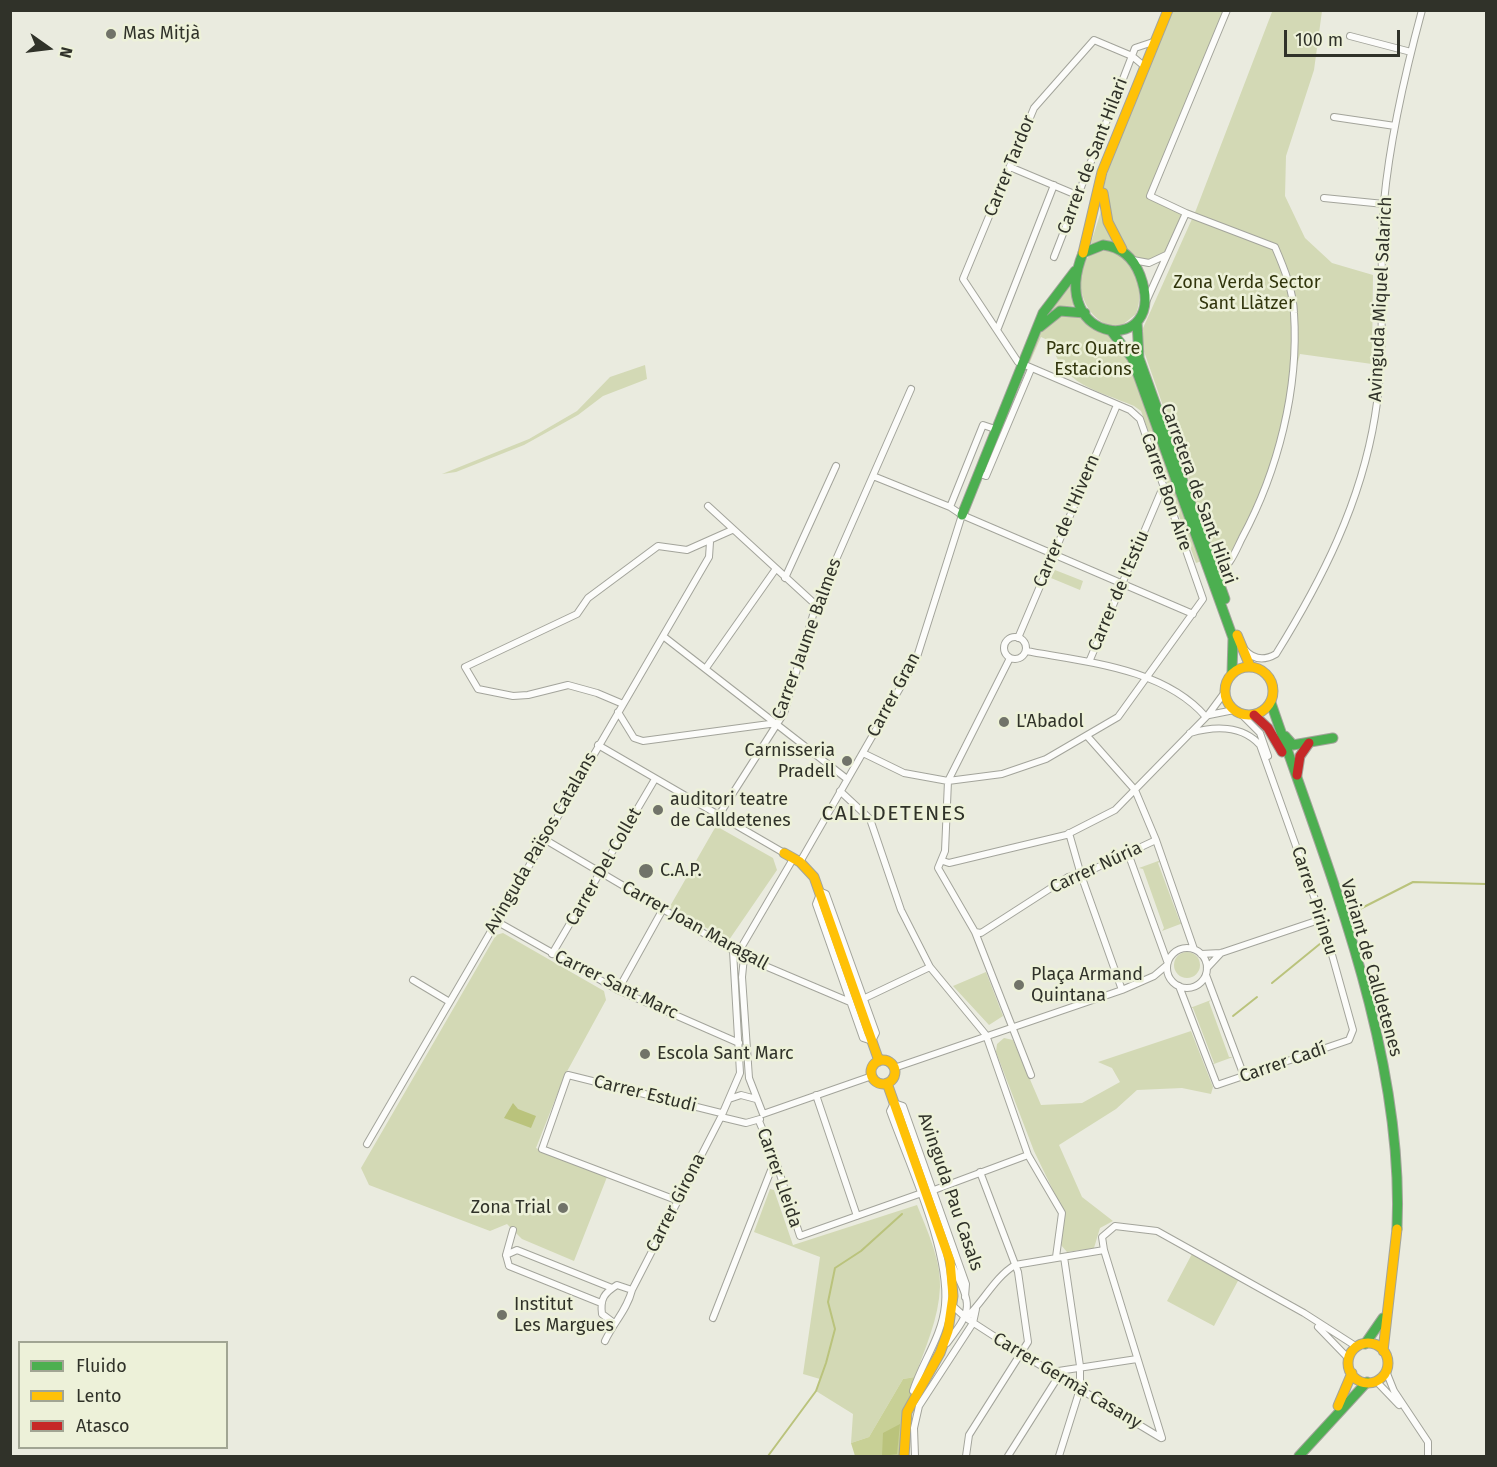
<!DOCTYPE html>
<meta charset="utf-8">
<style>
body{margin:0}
#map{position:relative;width:1497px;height:1467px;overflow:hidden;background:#eaebdf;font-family:"Fira Sans",sans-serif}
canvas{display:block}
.frame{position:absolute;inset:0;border:12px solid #303229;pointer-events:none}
.legend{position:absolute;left:18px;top:1341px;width:210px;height:108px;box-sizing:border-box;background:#edf1d9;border:2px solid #a1a593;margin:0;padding:8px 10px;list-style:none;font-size:18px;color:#303229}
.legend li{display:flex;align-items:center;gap:12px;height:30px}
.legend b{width:30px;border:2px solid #a1a593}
.north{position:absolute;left:18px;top:18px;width:60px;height:60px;-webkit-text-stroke:4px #edf1d9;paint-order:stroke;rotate:104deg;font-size:16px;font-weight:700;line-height:24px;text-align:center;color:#303229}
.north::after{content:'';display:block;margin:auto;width:21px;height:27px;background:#303229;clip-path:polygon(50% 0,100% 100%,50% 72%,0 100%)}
.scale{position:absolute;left:1284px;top:30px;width:116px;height:27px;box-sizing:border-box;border:3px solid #303229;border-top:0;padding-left:8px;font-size:18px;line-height:21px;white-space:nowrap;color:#303229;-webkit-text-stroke:4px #edf1d9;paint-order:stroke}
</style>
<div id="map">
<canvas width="1497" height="1467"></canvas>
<div class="frame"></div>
<ul class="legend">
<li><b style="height:8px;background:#4caf50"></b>Fluido</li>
<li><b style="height:8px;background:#ffc107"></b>Lento</li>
<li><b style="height:8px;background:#c62828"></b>Atasco</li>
</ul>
<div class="north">N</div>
<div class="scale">100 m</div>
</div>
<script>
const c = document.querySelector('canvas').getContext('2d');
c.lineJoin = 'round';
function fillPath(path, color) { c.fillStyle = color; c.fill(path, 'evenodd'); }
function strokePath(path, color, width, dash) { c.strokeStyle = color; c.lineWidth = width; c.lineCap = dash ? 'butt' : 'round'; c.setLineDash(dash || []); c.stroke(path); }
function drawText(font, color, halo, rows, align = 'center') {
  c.font = font + ' "Fira Sans",sans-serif'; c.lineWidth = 5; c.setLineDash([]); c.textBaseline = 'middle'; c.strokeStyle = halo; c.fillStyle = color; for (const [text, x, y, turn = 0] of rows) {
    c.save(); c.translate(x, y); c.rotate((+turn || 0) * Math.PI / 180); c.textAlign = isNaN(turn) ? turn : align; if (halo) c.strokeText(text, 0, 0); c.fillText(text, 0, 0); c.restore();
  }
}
fillPath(new Path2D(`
 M1173,11h54l-77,185 36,17 -19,42 -18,8 -16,-3c-8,-13 -27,-38 -30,-52 -7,-33 55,-161 70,-197z
 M1270,11h52l-8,59 -28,86 -1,40 20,42 27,25 41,12 -1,89 -72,-10 -34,131 -39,75 -9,4 -79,-227 57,-127 76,-198z
 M1101,211l11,30 -20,3 -1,-1z
 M1106,250c27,5 40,40 30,64l-15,12c-41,5 -60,-74 -15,-76z
 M1071,283l5,22 -27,5z
 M1067,312c23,7 45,24 60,41l75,208 -6,2 -55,-152 -7,-5c-35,-15 -75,-22 -82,-64l-11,-5 -11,25 -3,-1c10,-21 17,-42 40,-49z
 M645,365l2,14 -44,17 -25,19 -54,30 -68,27 -14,2 87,-35 48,-28 33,-34z
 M1055,570l28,11 -3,9 -29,-12z
 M716,826l57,32 4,12 -48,70 -60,-32z
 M1161,860l-3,3 22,59 3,1 -21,8 2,-3 -21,-59 -4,-1z
 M503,933l101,58 2,9 -42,77 -28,71 71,29 -33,84 -52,-22 -15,-15 -17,7 -121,-46 -8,-17 135,-233z
 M1174 965a13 13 0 1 1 26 0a13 13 0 1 1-26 0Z
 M986,972l17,44 -14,9 -36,-39z
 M1211,1000l-2,2 20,55h4l-22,8 3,-2 -21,-55h-3z
 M1191,1031l22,56 -2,7 -29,-6 -45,2 -21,19 -57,36 23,52 31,24 -13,7 -6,20 -27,4 -6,-7 3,-32 -30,-62 -38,-99 1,-8 7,-6 9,2 28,65 41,-2 38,-21 -8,-14 -14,-6z
 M770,1189l4,1 19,55 124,-40c10,25 24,55 23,82 -1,31 -15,61 -25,90l-12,2 -34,58 -18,6 2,-29 -37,-23 4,-12 -17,-5 17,-117 -66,-25z
 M1193,1252l47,25 -26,49 -47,-25z`), '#d3d9b5');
fillPath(new Path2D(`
 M915,1377l-11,54v25h-49l-4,-13 18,-6 34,-58z`), '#c8d096');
fillPath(new Path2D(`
 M513,1103l5,6 18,7 -5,12 -27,-10z
 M900,1424l-3,30 -15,2 1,-23z`), '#bac37c');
strokePath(new Path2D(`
 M1354,912l59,-30 73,2
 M1272,983l49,-40
 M1233,1016l24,-19
 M768,1456l48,-65 10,-28 9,-34 -7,-27 7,-34 26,-17 41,-37`), '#bac37c', 2);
const street = new Path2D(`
 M1350,36l61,16
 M1334,117l61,9
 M1010,167l69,29
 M1324,198l60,6
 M1186,213l-36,-17 77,-186
 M1054,257l81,-209 21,-7
 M1133,260l16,3 17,-8
 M1145,304l41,-91 89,34c9,21 18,43 19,66 5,76 -16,158 -52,225 -7,14 -12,29 -26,36
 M998,328l56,-143
 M978,473l8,3 45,-107
 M873,476l77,31 12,8 231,99
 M708,506l108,99
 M950,507l33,-82 12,4
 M785,578l51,-112
 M663,636l184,143
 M1004 648a11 11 0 1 1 22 0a11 11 0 1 1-22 0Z
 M1018,638l99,-233
 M1245,650c9,10 19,11 31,4 46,-74 85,-151 99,-238 12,-71 3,-142 9,-214 6,-64 21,-129 38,-192
 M1026,651c60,11 138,17 180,66
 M1010,658l-62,123 -3,70 -7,17 37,64 56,143
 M1089,662l74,-175
 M706,668l69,-98
 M623,704l-26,-11 -29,-8 -40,10 -15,1 -35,-7 -13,-22 112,-53 11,-16 70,-52 29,4 45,-20
 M618,712l16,26 9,3 134,-18
 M1209,715l25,-5
 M1242,715l18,18 8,23
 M1088,737l47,53 21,50 38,109
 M598,745l186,108
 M863,753l41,20 44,8 54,-7 44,-15 72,-42 85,-118 -63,-180 -10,-9 -112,-48 -55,-83 71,-171 60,-68 38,16 12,10
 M840,791l30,28 31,91 29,57 56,68 42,120 34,58 -6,44
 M719,815l65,-102 32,-108 95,-216
 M1069,833l12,42 41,115
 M544,839l200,118 106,45
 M1128,853l39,108
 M943,861l6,2 117,-28 49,-25 93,-95 17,-23
 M800,862l116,-202 46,-145
 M819,891l7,3 50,139 -4,8 -9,-3 -47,-134 4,-10
 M496,921l122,69 121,53
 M975,932l6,1 87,-56 13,-2 75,-35
 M1167 968a20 20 0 1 1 40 0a20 20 0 1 1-40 0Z
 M738,953l55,-94
 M552,954l103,-175
 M1201,954l20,-1 101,-34
 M744,957l-2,20 7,101 14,36
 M1207,968l14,-15
 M1206,975l38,101
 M413,980l35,21
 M1179,986l38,99 132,-45 4,-10 -31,-111 -62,-174c-18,-20 -46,-19 -70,-12
 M618,990l45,-81
 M865,998l65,-31
 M894,1068l228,-78 32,-14 13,-11
 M816,1095l41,121
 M729,1099l12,-4 15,4
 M763,1114l109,-38
 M721,1117l25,6 14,-4
 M759,1121l16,38 25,77 119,-42
 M367,1144l342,-587 1,-15
 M934,1190l94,-35
 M676,1200l-134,-51 26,-74 153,38
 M506,1255l7,-25
 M601,1303l-92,-37 -3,-11 11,-5 95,38
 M954,1307l12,11 54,35 141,85
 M713,1318l62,-158
 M966,1318c17,-16 29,-41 49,-53l89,-15
 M614,1323l-12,-9c-2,-15 2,-21 15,-29l15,5
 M1318,1327l31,32
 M605,1341c9,-19 22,-31 27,-51l89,-173 19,-44 -7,-122
 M947,1343c26,-34 25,-37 6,-76
 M1386,1371l8,20 34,51v14
 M1052,1372l85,-13
 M1376,1381l23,24
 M913,1391c9,-29 29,-54 32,-86 5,-54 -36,-141 -55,-194l4,-8 9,3 63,178 -1,13
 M1162,1438l-58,-188 -2,-13 13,-11 42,5 147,82 53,34
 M915,1456l-1,-28 5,-22 54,-83 3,-14
 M966,1456l3,-21 59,-93 -10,-70 -38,-100
 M1008,1456l50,-79
 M1059,1456l21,-67v-23l-16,-109`);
const fast = new Path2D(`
 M1103,245c18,2 30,12 37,30 31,83 -95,71 -57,-22z
 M1137,322l2,36 86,241
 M1040,327l20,-16 25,2
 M1112,332l20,26 101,280 -1,35
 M962,515l81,-202 32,-42
 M1271,703c56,165 134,349 126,526
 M1285,736l8,9 40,-7
 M1365,1344l18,-26
 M1299,1456l68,-74`);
const slow = new Path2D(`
 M1103,193l5,29 14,27
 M1083,253l19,-81 66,-162
 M1237,635l13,31
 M1225 691a24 24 0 1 1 48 0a24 24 0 1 1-48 0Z
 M784,853l16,9 14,15 65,184
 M871 1072a12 12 0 1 1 24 0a12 12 0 1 1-24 0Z
 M887,1083l63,178 3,35 -5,35 -8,22 -33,59 -3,44
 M1348 1363a20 20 0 1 1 40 0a20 20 0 1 1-40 0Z
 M1383,1351l14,-122
 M1338,1406l14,-33`);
const jam = new Path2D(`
 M1254,715l14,13 14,24
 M1297,775l3,-19 9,-13`);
strokePath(street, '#a3a49b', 8);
strokePath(fast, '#a3a49b', 11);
strokePath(slow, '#a3a49b', 11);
strokePath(jam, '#a3a49b', 11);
strokePath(street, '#fcfcfa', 6);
strokePath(fast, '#4caf50', 9);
strokePath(slow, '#ffc107', 9);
strokePath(jam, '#c62828', 9);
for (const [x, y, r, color] of [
 [111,34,6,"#717369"],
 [1004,722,6,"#717369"],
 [847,761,6,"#717369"],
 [658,810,6,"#717369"],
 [646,871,8,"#717369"],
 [1019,985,6,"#717369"],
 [645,1054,6,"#717369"],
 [563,1208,6,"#717369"],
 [502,1315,6,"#717369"]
]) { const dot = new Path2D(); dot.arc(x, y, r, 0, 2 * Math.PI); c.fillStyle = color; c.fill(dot); strokePath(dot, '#edf1d9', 2); }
drawText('18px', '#303229', '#edf1d9', [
 ["Mas Mitjà",123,34],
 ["L'Abadol",1016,722],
 ["Carnisseria",835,751,"right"],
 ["Pradell",835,772,"right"],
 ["auditori teatre",670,800],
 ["de Calldetenes",670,821],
 ["C.A.P.",660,871],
 ["Plaça Armand",1031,975],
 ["Quintana",1031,996],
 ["Escola Sant Marc",657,1054],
 ["Zona Trial",551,1208,"right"],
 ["Institut",514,1305],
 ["Les Margues",514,1326]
], 'left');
drawText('18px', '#303229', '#edf1d9', [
 ["Carrer de Sant Hilari",1093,156,-69],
 ["Carrer Tardor",1010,166,-68],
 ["Avinguda Miquel Salarich",1381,299,-87],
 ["Carrer Bon Aire",1166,492,71],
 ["Carretera de Sant Hilari",1198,494,70],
 ["Carrer de l'Hivern",1067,521,-67],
 ["Carrer de l'Estiu",1119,591,-67],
 ["Carrer Jaume Balmes",807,639,-70],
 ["Carrer Gran",894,695,-62],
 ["Avinguda Països Catalans",541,843,-60],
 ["Carrer Del Collet",604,867,-60],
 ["Carrer Núria",1096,868,-25],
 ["Carrer Pirineu",1314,901,72],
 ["Carrer Joan Maragall",695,926,29],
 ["Variant de Calldetenes",1371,968,74],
 ["Carrer Sant Marc",616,985,26],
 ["Carrer Cadí",1283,1063,-19],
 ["Carrer Estudi",645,1094,14],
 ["Carrer Lleida",779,1178,71],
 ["Avinguda Pau Casals",950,1192,71],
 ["Carrer Girona",676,1203,-63],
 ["Carrer Germà Casany",1067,1381,31]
]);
drawText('18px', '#31350c', '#edf1d9', [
 ["Zona Verda Sector",1247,283],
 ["Sant Llàtzer",1247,304],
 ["Parc Quatre",1093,349],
 ["Estacions",1093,370]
]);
c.letterSpacing = '1.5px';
drawText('21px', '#303229', '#edf1d9', [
 ["CALLDETENES",894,814]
]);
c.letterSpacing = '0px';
</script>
